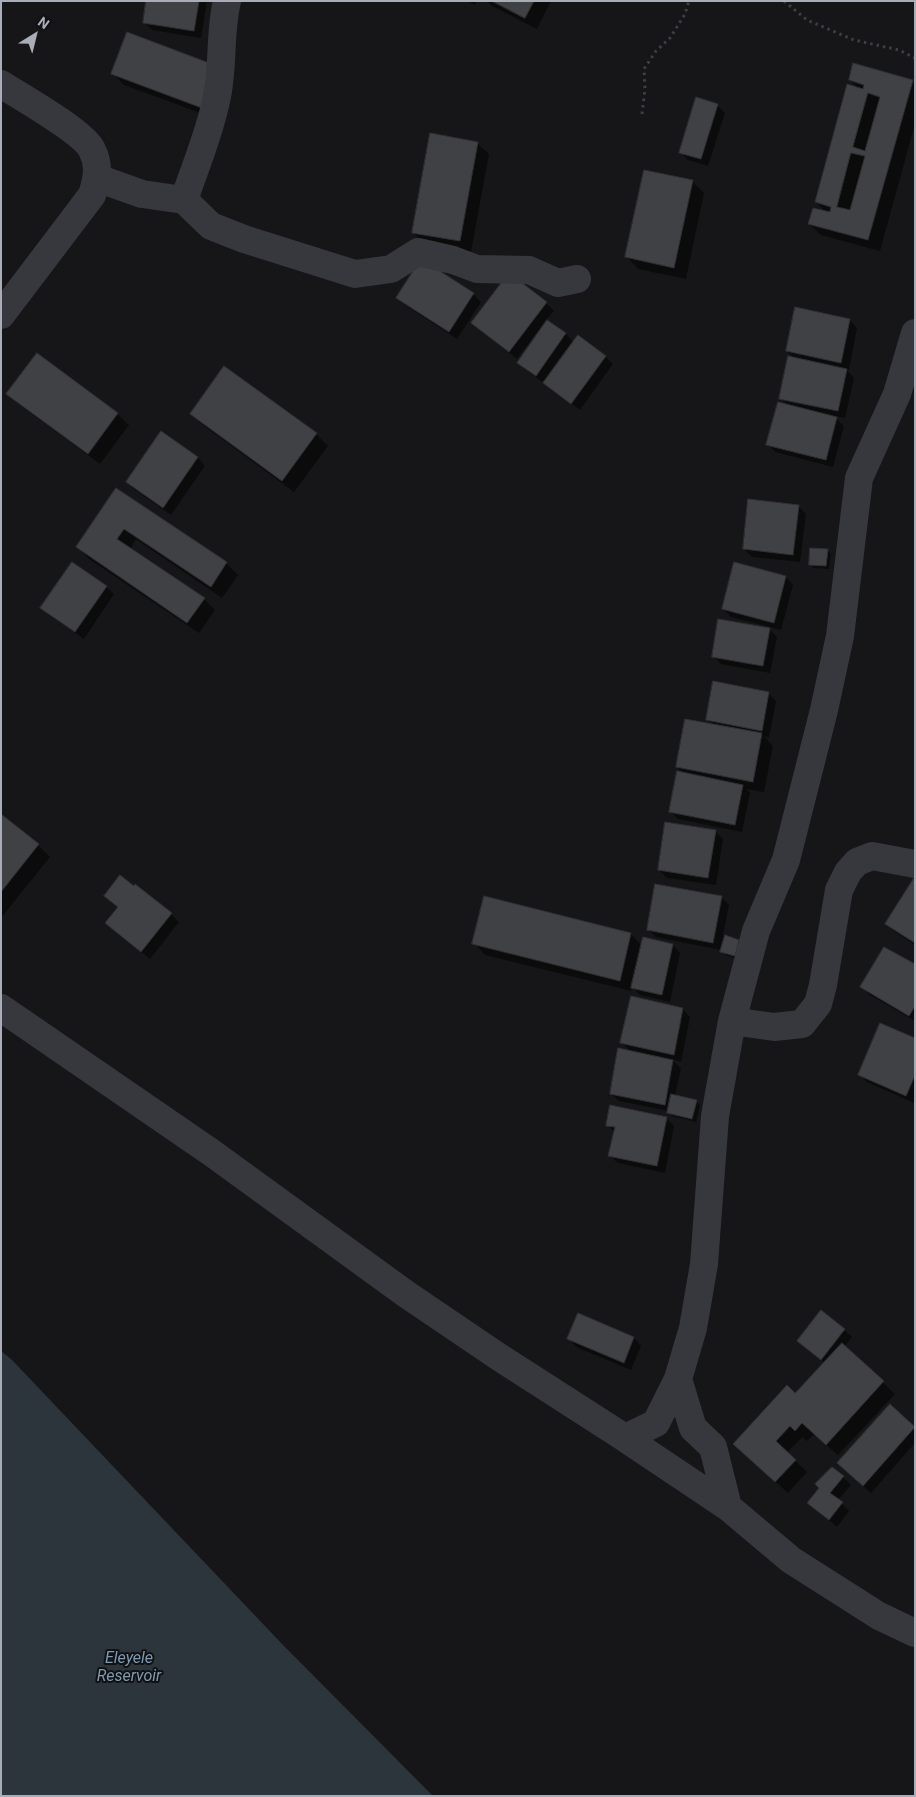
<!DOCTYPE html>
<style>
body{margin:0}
#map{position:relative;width:916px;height:1797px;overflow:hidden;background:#161618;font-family:Roboto,sans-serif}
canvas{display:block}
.frame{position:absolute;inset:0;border:2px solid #a8adb8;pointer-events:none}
.north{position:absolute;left:10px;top:10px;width:50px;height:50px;-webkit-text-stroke:4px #111113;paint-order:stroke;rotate:36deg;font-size:14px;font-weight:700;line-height:20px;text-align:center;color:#a8adb8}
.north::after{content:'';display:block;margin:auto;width:18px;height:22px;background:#a8adb8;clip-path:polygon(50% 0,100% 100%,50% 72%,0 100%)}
</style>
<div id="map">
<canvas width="916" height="1797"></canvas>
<div class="frame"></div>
<div class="north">N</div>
</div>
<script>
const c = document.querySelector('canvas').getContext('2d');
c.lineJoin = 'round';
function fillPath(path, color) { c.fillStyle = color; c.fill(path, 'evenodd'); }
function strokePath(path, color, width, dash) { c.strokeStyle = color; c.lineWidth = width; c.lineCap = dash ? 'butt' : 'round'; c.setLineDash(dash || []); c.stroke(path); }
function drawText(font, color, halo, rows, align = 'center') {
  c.font = font + ' Roboto,sans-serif'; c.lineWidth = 4; c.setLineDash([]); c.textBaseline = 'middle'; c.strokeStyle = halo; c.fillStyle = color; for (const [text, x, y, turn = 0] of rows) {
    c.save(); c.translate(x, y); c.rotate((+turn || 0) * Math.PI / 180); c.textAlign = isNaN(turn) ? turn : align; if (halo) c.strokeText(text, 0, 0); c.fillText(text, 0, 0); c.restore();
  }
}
fillPath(new Path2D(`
 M1,1351l11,9 272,286 149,150h-432z`), '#2c353c');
fillPath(new Path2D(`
 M147,1h60l-6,37 -49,-8 -8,-8z
 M467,1h10l-2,4z
 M487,1h64l-14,28 -45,-23z
 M217,67l-3,51 -90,-33 -11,-11z
 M850,80l62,1 3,3v40l-35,127 -59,-16 -12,-11 18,-11 -11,-11 43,-113z
 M717,105l8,8 -17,53 -20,-6 -7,-7z
 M477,143l12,11 -18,98 -47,-8 -11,-12z
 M645,171l48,11 11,11 -18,86 -48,-10 -11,-12z
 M422,261l51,33 8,8 -24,37 -52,-34 -8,-7z
 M546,303l8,8 -8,9 20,14 8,9 32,14 7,7 -33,46 -54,-40 -7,-7 21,-31 -2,-1 -21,28 -45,-36z
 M850,320l7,8 -8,42 -3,-1 8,9 -9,40 -11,-2 10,10 -11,41 -58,-15 -7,-8 20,-39 -8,-7 15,-39 -8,-8z
 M225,367l91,67 12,12 -34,46 -91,-67 -12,-11z
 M8,394l109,20 12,11 -29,39 -80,-59z
 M161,433l37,25 7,8 -34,49 -36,-25 -8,-8z
 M117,489l109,74 12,12 -16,23 -86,-59 -6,10 74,50 11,11 -16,23 -110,-74 -11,-12z
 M798,506l8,8 -6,48 -48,-5 -8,-8z
 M827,550l4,4 -2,15 -15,-1 -4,-4z
 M786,577l7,8 -12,45 -50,-13 -8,-8z
 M106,587l8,7 -30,45 -34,-24 -8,-7z
 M769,629l8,8 -7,36 -49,-9 -8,-8z
 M768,693l8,8 -7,37 -5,-2 9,10 -9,46 -18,-3 4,4 -8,39 -64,-13 -8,-8 15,-37 -8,-7 37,-42 -7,-6z
 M1,816l37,29 12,12 -49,61z
 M715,831l8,8 -7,46 -49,-7 -8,-8z
 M915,880v65l-21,-14 -8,-7z
 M721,897l8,8 -6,31 16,5 3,4 -4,14 -13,-4 -4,-5 -65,-13 -8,-8z
 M485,898l146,36 11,12 31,-1 7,8 -10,49 -30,-7 -8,-8 -1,4 -146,-36 -11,-12z
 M171,914l8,8 -29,37 -44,-36z
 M915,966v55l-45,-26 -8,-8z
 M683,1009l7,8 -9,45 -10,-3 10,9 -6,28 21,5 4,4 -4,17 -24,-6 -3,-5 -50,-10 -8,-8 20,-41 -9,-9z
 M915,1040l-1,63 -47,-21 -8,-8z
 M666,1118l8,8 -9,47 -47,-10 -8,-7 5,-24 -8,-7z
 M578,1315l56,23 7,8 -10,24 -55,-23 -7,-8z
 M844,1330l8,7 -8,10 51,47 -57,61 -24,-21 -7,7 -5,-4 -15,16 20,19 -19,21 -42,-38 49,-60 30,-32 -26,-22z
 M890,1405l25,23v15l-44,50 -25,-23z
 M843,1477l8,8 -13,15 11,11 -12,16 -28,-24z`), '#0007');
const building = new Path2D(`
 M146,1h53l-5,30 -51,-8z
 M492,1h42l-9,17z
 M127,32l90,34 -15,42 -91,-34z
 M853,63l60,17 -45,160 -60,-16 5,-16 17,4 1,-5 -16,-5 32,-118 16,5 1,-4 -15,-5zM868,93l12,4 -15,54 -12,-4zM851,153l14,3 -15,54 -13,-3z
 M696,97l22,7 -17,55 -22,-6z
 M430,133l48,9 -18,99 -48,-8z
 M644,170l49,10 -19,88 -49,-11z
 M421,259l53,34 -25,39 -53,-34z
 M509,273l38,29 -38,50 -38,-29z
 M795,307l55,12 -9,44 -55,-12z
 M547,320l19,13 -30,43 -19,-13z
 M578,335l28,21 -35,48 -28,-21z
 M37,353l81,60 -30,41 -82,-60z
 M788,356l59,13 -9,42 -59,-12z
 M224,366l93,67 -35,48 -92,-67z
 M778,402l59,15 -11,43 -60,-15z
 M161,431l37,26 -35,51 -37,-26z
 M116,488l111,74 -16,25 -87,-58 -7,10 88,59 -18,25 -111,-76z
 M748,499l51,6 -6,50 -50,-6z
 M810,548l18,1 -2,17 -17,-1z
 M72,562l35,24 -32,46 -35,-24z
 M734,562l52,14 -12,47 -52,-14z
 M718,619l52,9 -7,38 -51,-9z
 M713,681l56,11 -7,39 -56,-11z
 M685,719l77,14 -9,49 -77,-15z
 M677,771l66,14 -8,40 -66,-13z
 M1,814l38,30 -38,48z
 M665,822l51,8 -8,48 -50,-8z
 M120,875l14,11 1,-2 37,29 -31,39 -36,-29 13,-16 -14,-11z
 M914,878h1v65l-30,-19z
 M655,884l67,12 -9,47 -66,-13z
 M484,896l147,37 -11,48 -148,-37z
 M725,935l14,5 -4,16 -15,-4z
 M643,937l30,7 -11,51 -31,-7z
 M884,947l31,17v42l-6,10 -49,-29z
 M631,996l52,12 -9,47 -54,-12z
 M880,1023l35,15v37l-9,21 -48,-21z
 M618,1048l55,12 -8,45 -55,-11z
 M671,1094l26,6 -5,19 -25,-6z
 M610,1105l57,12 -10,49 -49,-10 7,-29 -9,-1z
 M821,1310l24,19 -24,31 -24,-19z
 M578,1313l56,24 -10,26 -57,-24z
 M842,1343l42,38 -58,64 -24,-22 -7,8 -5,-5 -14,15 20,19 -21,22 -42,-38 54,-59 8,8z
 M890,1404l25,23 -52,59 -26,-23z
 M832,1467l12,9 -14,17 13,9 -14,18 -22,-17 12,-15 -4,-4z`);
fillPath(building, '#404145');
strokePath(building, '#303034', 1);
strokePath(new Path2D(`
 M784,1l23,19 47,20 45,10 16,8
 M642,114l3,-25 -1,-20 12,-18 14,-13 15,-24 4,-13`), '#3d3f44', 3, [2.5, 4]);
strokePath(new Path2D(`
 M1,84c20,13 83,48 91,66 8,15 5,29 0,45l-91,120
 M97,178l45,16 42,6c11,-33 25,-65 32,-99 8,-33 3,-67 11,-100
 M184,200l27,26 33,13 111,35 36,-5 27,-17 35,8 24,9 52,1 29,13 19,-4
 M1,1008l211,145 194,141 93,63 126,81 31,-15 22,-44 15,-51 11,-64 11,-148 17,-95 24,-90 30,-71 38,-150 16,-74 19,-158 38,-84 18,-61
 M732,1021l42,6 28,-3 16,-20 5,-19 16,-95 9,-18 9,-10 15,-6 43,8
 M678,1379l15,49 20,19 15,60
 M625,1438l103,69 63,53 88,56 36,17`), '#37383d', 28);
drawText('italic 16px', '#7f9bb3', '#111113', [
 ["Eleyele",129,1659],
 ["Reservoir",129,1677]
]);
</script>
